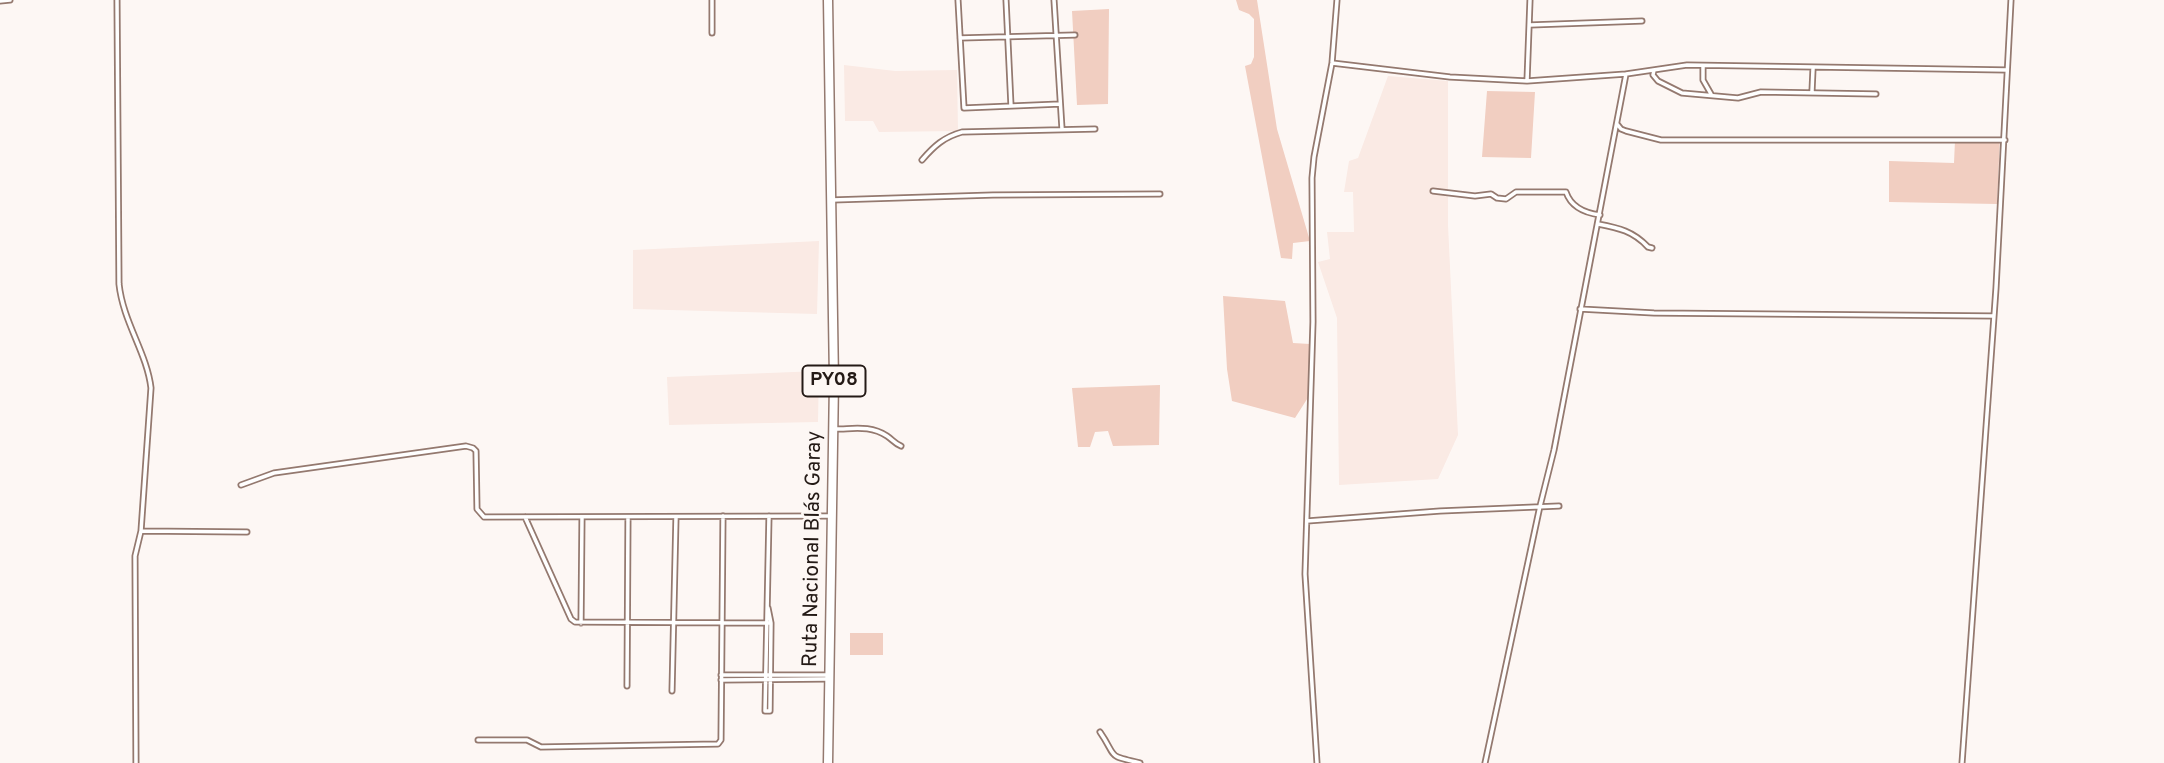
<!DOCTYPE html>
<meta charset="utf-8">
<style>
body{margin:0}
canvas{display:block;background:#fdf7f4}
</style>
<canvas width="2164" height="763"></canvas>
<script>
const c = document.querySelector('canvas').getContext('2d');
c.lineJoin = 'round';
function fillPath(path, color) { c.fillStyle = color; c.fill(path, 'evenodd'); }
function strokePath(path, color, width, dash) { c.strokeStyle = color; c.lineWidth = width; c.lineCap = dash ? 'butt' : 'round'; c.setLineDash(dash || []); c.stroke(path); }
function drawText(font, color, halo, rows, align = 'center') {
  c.font = font + ' Overpass,sans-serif'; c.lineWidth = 5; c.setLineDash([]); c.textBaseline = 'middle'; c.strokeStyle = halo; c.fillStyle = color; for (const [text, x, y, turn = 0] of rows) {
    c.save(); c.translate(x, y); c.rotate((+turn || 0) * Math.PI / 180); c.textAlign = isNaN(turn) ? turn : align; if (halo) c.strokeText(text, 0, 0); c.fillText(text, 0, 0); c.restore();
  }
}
fillPath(new Path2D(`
 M844,65l51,6 62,-1 1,61 -79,1 -6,-11h-28z
 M1388,76l60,5v144l10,210 -20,44 -99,6 -2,-167 -19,-56 12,-3 -3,-27h27l-1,-40h-9l5,-31 9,-3z
 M819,241l-2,73 -184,-5v-59z
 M819,371l-1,51 -149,3 -2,-48z`), '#faeae4');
fillPath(new Path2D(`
 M1236,0h21l20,129 33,112 -17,2 -1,16 -11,-1 -36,-192 6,-2 3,-7v-38l-5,-5 -10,-4z
 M1109,9l-1,95 -31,1 -5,-94z
 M1487,91l48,1 -4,66 -49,-1z
 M2000,138l-3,66 -108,-2v-41l65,2 1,-23z
 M1223,296l62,5 8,42 17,1 -1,52 -14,22 -63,-17 -5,-32z
 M1160,385l-1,60 -46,1 -5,-15 -13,1 -5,15h-12l-6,-59z
 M850,633h33v22h-33z`), '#f1cec1');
const street = new Path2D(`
 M117,0l2,284c4,38 28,69 32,104l-10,143 -6,25 1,207
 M712,0v33
 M958,0l6,108 96,-4
 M1006,0l5,106
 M1054,0l8,129
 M0,1l10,-1
 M1530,25l112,-4
 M960,38l115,-3
 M1332,63l118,14 77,4 99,-7 -72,376 -14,56 -55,257
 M1703,67v13l8,14
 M1654,70l-1,5 5,6 24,12 56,5 23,-6 115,2
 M1626,74l61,-9 320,5
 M1527,81l3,-81
 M1812,91l1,-22
 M1617,124l4,5 5,2 35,9h344
 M922,160c12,-14 22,-23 40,-28l133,-3
 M1433,191l42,5 16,-2 6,4 9,1 10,-7h50c5,15 19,21 34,23
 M832,200l161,-5 167,-1
 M1598,224c21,4 35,7 50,23l4,1
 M1580,309l74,4 340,3
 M835,429c19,0 35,-4 52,7 6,4 7,7 14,10
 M241,485l33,-12 192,-27 7,2 3,3 1,58 7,8 347,-1
 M525,517l46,102 4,3 196,1
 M1307,521l133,-10 119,-5
 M141,531l106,1
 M768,608l3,15 -1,88h-5l4,-195
 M581,623l1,-106
 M721,675h106
 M721,680l106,-1
 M627,686l1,-169
 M672,691l4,-174
 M1100,732c18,26 5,23 40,31
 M478,740h49l14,7 177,-3 3,-4 2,-224
 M1317,763l-12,-189 8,-252 -1,-144 2,-21 18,-94 5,-63
 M1962,763l34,-475 15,-288`);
const highway = new Path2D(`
 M828,763l6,-382 -6,-381`);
strokePath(street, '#94796f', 7);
strokePath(highway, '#94796f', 11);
strokePath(street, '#fff', 3.5);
strokePath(highway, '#fff', 8);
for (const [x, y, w] of [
 [834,381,63]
]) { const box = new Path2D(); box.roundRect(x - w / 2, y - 15.5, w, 31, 5); c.fillStyle = '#fdf7f4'; c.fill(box); strokePath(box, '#241a16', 2); }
drawText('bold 19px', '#241a16', null, [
 ["PY08",834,381]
]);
drawText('21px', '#241a16', '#fdf7f4', [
 ["Ruta Nacional Blás Garay",814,549,-89]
]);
</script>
